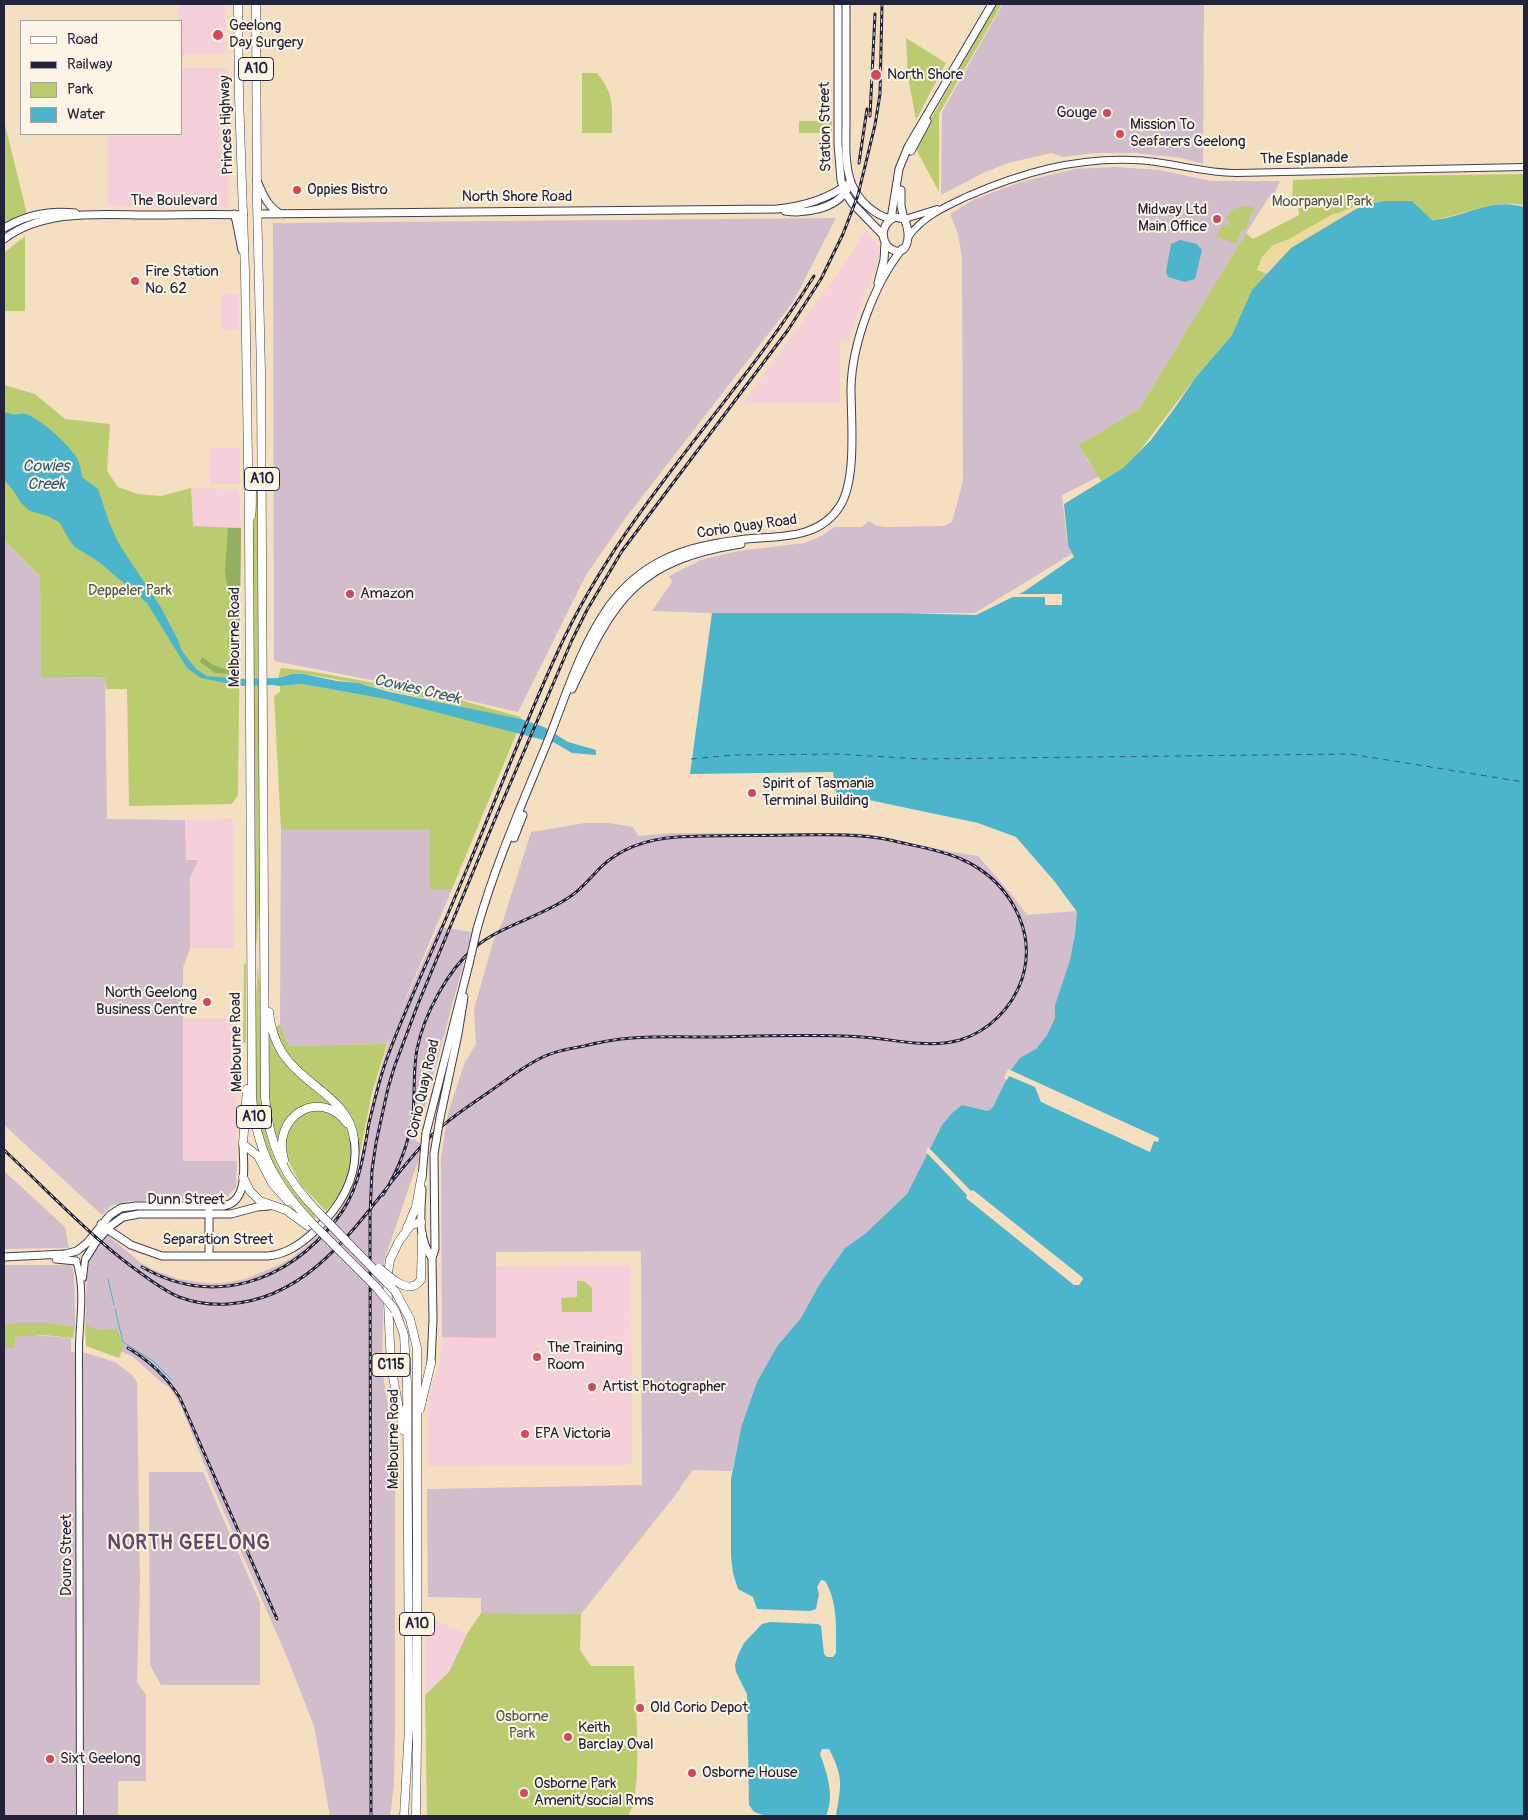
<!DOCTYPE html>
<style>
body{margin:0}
#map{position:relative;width:1528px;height:1820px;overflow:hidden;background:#f5dfc1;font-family:Pangolin,sans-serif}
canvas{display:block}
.frame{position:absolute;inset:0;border:5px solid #22223b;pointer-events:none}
.legend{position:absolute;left:20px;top:20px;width:162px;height:115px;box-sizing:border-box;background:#fcf5e5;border:1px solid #a5a1a1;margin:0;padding:6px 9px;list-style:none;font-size:15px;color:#22223b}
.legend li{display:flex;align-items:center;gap:10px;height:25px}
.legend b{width:25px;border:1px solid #a5a1a1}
</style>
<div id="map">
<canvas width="1528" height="1820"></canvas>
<div class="frame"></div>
<ul class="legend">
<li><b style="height:6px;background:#fff"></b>Road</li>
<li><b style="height:6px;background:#22223b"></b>Railway</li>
<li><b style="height:14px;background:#bacc6f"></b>Park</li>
<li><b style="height:14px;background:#4db5cb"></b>Water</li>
</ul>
</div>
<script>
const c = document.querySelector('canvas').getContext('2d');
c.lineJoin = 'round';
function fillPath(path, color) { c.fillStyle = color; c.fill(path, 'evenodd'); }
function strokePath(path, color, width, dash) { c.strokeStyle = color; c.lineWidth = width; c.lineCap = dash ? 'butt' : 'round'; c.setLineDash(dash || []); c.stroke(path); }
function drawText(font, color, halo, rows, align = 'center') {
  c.font = font + ' Pangolin,sans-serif'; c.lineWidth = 4; c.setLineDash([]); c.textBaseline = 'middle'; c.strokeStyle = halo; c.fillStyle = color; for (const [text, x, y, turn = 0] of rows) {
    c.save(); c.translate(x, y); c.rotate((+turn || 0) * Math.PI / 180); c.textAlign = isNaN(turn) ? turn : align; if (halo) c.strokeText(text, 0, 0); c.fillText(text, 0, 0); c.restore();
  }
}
fillPath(new Path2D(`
 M178,4h47v50l-44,1v-34h-2z
 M181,68h46l1,140 -120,-2v-72h73z
 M866,230l13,17 -1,15 -31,80 -7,-2v63h-97l97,-133z
 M221,294h18v36h-18z
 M210,448h30v36h-30z
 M191,488l48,1 2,39 -49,-1z
 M233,819l1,129h-44l1,-70 7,-18h-12v-40z
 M183,1019h52l2,142h-54z
 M628,1265l3,3 1,195 -5,2 -199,1v-69l12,-36 2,-24h54v-70z
 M425,1618l7,1 35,15 -18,38 -24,23z`), '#f5cfda');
fillPath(new Path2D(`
 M1003,4h201l-1,160 -21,-6 -45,-5h-42l-32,4 -12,-4 -43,10 -23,9 -44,23 1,-83z
 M1115,167l44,3 52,11h69l-5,11 -6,5 -23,36 -107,176 -55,33 3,18 13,16 -38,19 5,47 6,11 -98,60h-263l-60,-2 20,-29 -3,-6 32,-16 37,-9 67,-8 18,-8 11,-8h28l7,-6 6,4 9,2 60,-1 8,-4 11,-41 -1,-223 -4,-24 -8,-20 25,-15 46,-17 54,-13z
 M836,218l-43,84 -169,218 -38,55 -68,137 -90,-21 -154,-30 -1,-438z
 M4,540l36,36 1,102 64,-1 2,142 78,1 1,40h12l-8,18v70l-7,20v193h54l-1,26 -12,13 -93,1 -21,5 -8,9 -98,-90z
 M585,823h24l24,4 5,9 35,-3h180l16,1 83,18 26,4 34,39 15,20 50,-4 -2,23 -5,26 -15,45v13l-8,17 -11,14 -25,21 -18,37 -5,4 -26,-6 -10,8 -10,12 -35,69 -41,39 -21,15 -26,37 -18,33 -23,27 -37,83 -9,43 -39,-1 -12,16 -1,3 -99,125 -100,-1v-15l-53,-1 -1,-108 215,-4 -1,-234 -145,1v86l-54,-1 -1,-179 7,-45 17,-51 11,-18 -2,-35 20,-70 9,-18 28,-89z
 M281,829h150l-1,60h22l-55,130 42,-92 33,5 -52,192 -4,17 5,2 -3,18 -34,100 -2,109 11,64 2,41v252l-1,59 -4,30h-60l-16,-90 -25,-64 -75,-173 -33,-83 -11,-18 -9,-6 -29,-26 -47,-19 2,-70 6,-16 13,-17 35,29 11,6 26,10 28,4h18l21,-4 34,-14 15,-9 18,-15 23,-24 12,-18 7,-14 4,-12 18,-88 14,-47 -3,6 -100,2 -7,-22z
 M4,1171l61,56 4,21 -65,1z
 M4,1265h67l3,7 1,55 -25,-4h-36l-10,2z
 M32,1335l39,3v14l15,1 29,9 17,13 5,7 3,199 -3,101 9,13v86h-28v35h-114v-468h10v-11z
 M149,1472h54l57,131v82h-99l-11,-20z`), '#d1bdcb');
fillPath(new Path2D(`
 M996,4h6l-63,110v78l-24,-45z
 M906,38l40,25 -30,57 -8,-43z
 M582,73h15c18,22 15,34 15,60h-30z
 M4,121l23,93 -21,10h-2z
 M799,121h33v12h-33z
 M1524,174v31c-34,-6 -60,11 -93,15l-19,-19h-28l-14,3 -37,18 -42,26 -36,39 -23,48 -36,42 -58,76 -15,15 -22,13 -22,-36 60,-36 107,-176 7,6 46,-24 -1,-12h-6l1,-23 98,-4z
 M1244,206l9,1 2,3 -5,5 -3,13 -6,2 -5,14 -20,-8 7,-12 4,2 3,-5 -4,-2 6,-9z
 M25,236v75h-21v-58z
 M4,385l31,9 30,25 45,5 -3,47 11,16 20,7 23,2 30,-8 2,38 48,2 -3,267 -6,9 -103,2 -2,-117h-21l-1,-12 -64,1 -1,-102 -36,-36z
 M258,479l2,421 -4,48 -1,-8 -2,-390 2,-64z
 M281,668l28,3 137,25 75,21v2l-23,-4 -140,-32c-22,-2 -60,-15 -80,-5z
 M302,684l83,15 132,33 -65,157h-22v-60h-149l-7,-133 6,-4v-6z
 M244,963l2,1v79h-3z
 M257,964l3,20c1,28 1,56 1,84 1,31 1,61 13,90 9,23 26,41 42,59l-1,2c-64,-53 -62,-126 -60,-202 0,-18 3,-35 2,-53z
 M280,1024l8,22 99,-2 -15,49 -12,60 -7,5 -10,32 -17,21 -25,-26 -25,-48 -7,-38v-67z
 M577,1281h7l8,7v24h-30l-1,-14 16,-1z
 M14,1323h36l25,4 -2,11 -30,-3 -28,2 -1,11h-10v-23z
 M86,1325l11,5 20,-1 7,17 -5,12 -33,-12z
 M481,1613l100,1 -1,36 11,16h43c1,32 10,128 -6,150h-201l-2,-121 24,-23 18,-38z`), '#bacc6f');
fillPath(new Path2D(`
 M228,528h13l-2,146 -24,-1 -15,-11 2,-5 11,8 12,4 7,-10 -4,-17 4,-27 -7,-44z`), '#93b062');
fillPath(new Path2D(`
 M1364,202l6,2 -37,18 -42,26 -24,26 -10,-4 5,-13 11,-12 16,-6 44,-25 6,-1z`), '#eeda9e');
fillPath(new Path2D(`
 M1384,201h28l20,19c33,-2 57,-23 92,-13v1609h-688c5,-31 8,-38 -7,-67h-7l-2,5c7,19 15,42 6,62h-60l-12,-4 -5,-7 -2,-111 -11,-22 -1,-7 3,-10 6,-12 18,-19 8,-2 48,2 3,2 3,28 3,3h6l3,-4c0,-24 2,-51 -11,-72l-4,-1 -4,7 2,7 -3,15 -6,2 -53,-2 -4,-12 -15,-8 -5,-16 -2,-17v-77l10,-51 16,-46 21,-37 23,-27 18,-33 26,-37 21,-15 41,-39 35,-69 10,-12 10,-8 26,6 5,-4 18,-37 9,-12 16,-9 11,-14 8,-17v-13l15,-45 5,-26 2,-22 -22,-30 -39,-45 -38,-14 -142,-30 -3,-21 -143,2 22,-161h190l74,2 49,-24 49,-34 -6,-12 -4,-41 59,-36 28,-28 23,-31 22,-32 36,-42 20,-45 39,-42 65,-39 14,-5z
 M1180,240l17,4 5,6 -7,29 -10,3 -17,-5 -2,-5 5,-28z
 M4,412c2,0 5,1 7,2 5,2 10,-2 15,0 16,6 42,30 51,44 3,6 4,13 5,19l16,12 11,33 10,22 41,62 17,32 5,13 14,18 11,7 33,3 38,-1 14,-4h11l34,7 21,2 32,9 131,27 23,8 24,15 28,8v5l-24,-2 -17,-10 -170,-44 -83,-15 -22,2 -7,-1 -32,1 -40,-8 -14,-10 -40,-65 -48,-41 -24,-15 -6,-7 -9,-17 -12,-7 -18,-5 -9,-8 -8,-13 -9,-10z`), '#4db5cb');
fillPath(new Path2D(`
 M1013,594h49v11h-17v-8h-38z
 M1008,1069l151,69 -1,4 -4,-1 -4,11 -109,-50 -6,-15 -26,-11 -2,4 -3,-2z
 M928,1147l43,44 2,-1 109,87 1,2 -4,6h-5l-108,-87 1,-3 -41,-43z`), '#f5dfc1');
strokePath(new Path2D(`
 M108,1279l6,26
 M115,1309l8,33 30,19 19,19`), '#4db5cb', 1);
strokePath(new Path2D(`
 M691,759l42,-4 103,-1 85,5 429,-5 174,28`), '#335d75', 1, [6, 5]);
const tertiary = new Path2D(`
 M905,219l32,-10
 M909,236c14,-20 38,-30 59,-40 53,-23 108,-39 166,-36 34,1 67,13 102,13l288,-6
 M76,1261c9,25 4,57 3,83l1,472
 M83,1278l2,-18`);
const secondary = new Path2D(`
 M838,4v140l3,36 3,11 8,12 31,32
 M846,4c0,38 0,77 0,116 0,20 -2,45 6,65 7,16 22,30 39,34
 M911,151l16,-30
 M257,181c6,13 10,26 24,33
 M901,190v16l3,13
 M785,211c20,3 50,-2 62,-21
 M234,214l2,6 6,30
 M258,214l519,-5c28,-3 51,-10 74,-27
 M895,217l9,2c9,16 3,44 -17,27 -7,-11 -4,-23 8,-29z
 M891,219l8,-50 9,-22 84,-143
 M4,228c22,-13 45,-18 71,-15
 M4,239c41,-31 99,-24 148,-24 30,0 61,-1 91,0
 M878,283l6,-23 1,-16
 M572,689c42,-90 65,-129 169,-145
 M514,838l9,-23
 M477,929c18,-64 45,-125 70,-186 19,-47 33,-96 62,-137 14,-19 32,-35 54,-46 23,-12 51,-17 76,-20 36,-5 78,2 101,-34 17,-27 11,-86 11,-118 1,-44 23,-104 51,-139
 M440,1118l18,-84 6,-37
 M426,1133l43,-169
 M422,1178l2,-24
 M422,1189c-1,25 -5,48 10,69
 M101,1224l9,7 21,14 31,11h106c19,-2 33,-12 47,-25 25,-24 45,-55 39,-92
 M78,1250l9,-7 23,-28 11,-7 15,-2h87c27,-4 20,-43 20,-62
 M209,1256v-45
 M4,1257l61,-3 12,-3
 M86,1258l10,-16 13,-15 14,-10 16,-3h92l26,-7 12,-1
 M56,1259l20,2
 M431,1363l2,-44 -1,-61 3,-9 -1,-95`);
const trunk = new Path2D(`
 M238,4l1,92 6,177 4,252 3,572c4,53 23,87 59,125
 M256,4l1,197 4,172 4,724c4,50 20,82 55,117
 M251,516c3,-13 -4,-37 11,-43
 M269,1012c2,19 8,37 22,52 22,25 59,39 63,75
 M247,1089l-4,55 15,12 14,27 16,18
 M284,1160c-13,-44 36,-73 63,-37
 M243,1177l7,14 10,10 26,9 22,16
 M407,1228l9,-21 6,-33
 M395,1281c10,6 18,9 26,-1l1,-45
 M395,1291l15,28 7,29v392l-1,76
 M395,1310l9,25 3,49 2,305v39l-5,88
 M420,1409l11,-46
 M403,1430l-12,-64 -4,-87 3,-19 9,-19 12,-16 10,-3`);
strokePath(tertiary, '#423e4f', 8);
strokePath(secondary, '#423e4f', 9);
strokePath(trunk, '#423e4f', 9);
strokePath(tertiary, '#fff', 6);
strokePath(secondary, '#fff', 7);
strokePath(trunk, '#fff', 8);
const rail = new Path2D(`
 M870,116l5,-102
 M859,163l8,-54
 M4,1150c42,39 82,82 127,116 15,11 31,24 48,31 16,6 33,8 49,7 97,-6 142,-106 202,-167 18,-18 39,-31 59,-45 16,-11 31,-23 48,-32 14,-8 30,-11 47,-14 16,-4 32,-7 48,-8 27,-2 55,-1 82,-1 49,-1 99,-3 148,0 32,2 66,12 98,3 29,-9 52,-32 62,-61 16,-50 -15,-100 -61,-120 -22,-10 -48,-13 -71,-19 -33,-7 -66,-5 -99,-5 -38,1 -76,0 -114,2 -29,2 -55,10 -76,30 -11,11 -20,23 -33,31 -30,20 -66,27 -94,50 -27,23 -50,67 -57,101 -4,22 -2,43 -4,65 -4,30 -14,55 -30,81
 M142,1267c72,41 145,15 194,-47 23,-28 27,-63 33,-97 5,-21 10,-42 17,-62 11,-31 24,-60 37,-90 16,-36 31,-71 46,-107 30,-72 57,-144 90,-215 63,-138 175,-245 255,-373
 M128,1348c22,13 38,28 52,50l97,221
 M371,1816l-1,-601 2,-45 4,-27 12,-55 7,-23 23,-61 80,-192 74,-172 15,-30 35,-59 166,-221 33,-51 22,-45 15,-39 17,-70 5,-31 2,-90`);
strokePath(rail, '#22223b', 3);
strokePath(rail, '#fcf5e5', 1, [4]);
const secondaryBridge = new Path2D(`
 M469,964l8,-35
 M424,1154l2,-21
 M434,1154l6,-36`);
const trunkBridge = new Path2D(`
 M320,1214l75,77
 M311,1222l65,65 19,23
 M379,1268l16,13`);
strokePath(secondaryBridge, '#423e4f', 9, []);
strokePath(trunkBridge, '#423e4f', 9, []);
strokePath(secondaryBridge, '#fff', 7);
strokePath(trunkBridge, '#fff', 8);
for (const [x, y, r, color] of [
 [218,35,6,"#d1495b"],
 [876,75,6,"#d1495b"],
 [1107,113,5,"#d1495b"],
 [1120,134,5,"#d1495b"],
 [297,190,5,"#d1495b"],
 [1217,219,5,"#d1495b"],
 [135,281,5,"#d1495b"],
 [350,594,5,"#d1495b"],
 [752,793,5,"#d1495b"],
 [207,1002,5,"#d1495b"],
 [537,1357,5,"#d1495b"],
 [592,1387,5,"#d1495b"],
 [525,1434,5,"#d1495b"],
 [640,1708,5,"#d1495b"],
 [568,1737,5,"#d1495b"],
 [50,1759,5,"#d1495b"],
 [692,1773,5,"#d1495b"],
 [524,1793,5,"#d1495b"]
]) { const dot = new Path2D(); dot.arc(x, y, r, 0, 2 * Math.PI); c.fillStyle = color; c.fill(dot); strokePath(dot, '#fcf5e5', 2); }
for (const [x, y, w] of [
 [256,69,35],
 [262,479,35],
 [254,1117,35],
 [391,1365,38],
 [417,1624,35]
]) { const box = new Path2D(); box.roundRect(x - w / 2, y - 11.5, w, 23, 4); c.fillStyle = '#fcf5e5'; c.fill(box); strokePath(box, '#22223b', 1); }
drawText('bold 14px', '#22223b', null, [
 ["A10",256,69],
 ["A10",262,479],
 ["A10",254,1117],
 ["C115",391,1365],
 ["A10",417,1624]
]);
drawText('15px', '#22223b', '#fcf5e5', [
 ["Geelong",229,26],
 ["Day Surgery",229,43],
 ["North Shore",887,75],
 ["Gouge",1097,113,"right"],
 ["Mission To",1130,125],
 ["Seafarers Geelong",1130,142],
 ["Oppies Bistro",307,190],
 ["Midway Ltd",1207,210,"right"],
 ["Main Office",1207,227,"right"],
 ["Fire Station",145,272],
 ["No. 62",145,289],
 ["Amazon",360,594],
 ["Spirit of Tasmania",762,784],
 ["Terminal Building",762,801],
 ["North Geelong",197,993,"right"],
 ["Business Centre",197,1010,"right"],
 ["The Training",547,1348],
 ["Room",547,1365],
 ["Artist Photographer",602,1387],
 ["EPA Victoria",535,1434],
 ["Old Corio Depot",650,1708],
 ["Keith",578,1728],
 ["Barclay Oval",578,1745],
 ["Sixt Geelong",60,1759],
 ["Osborne House",702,1773],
 ["Osborne Park",534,1784],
 ["Amenit/social Rms",534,1801]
], 'left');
drawText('15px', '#22223b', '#fcf5e5', [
 ["Princes Highway",227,125,-92],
 ["Station Street",826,127,-91],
 ["The Esplanade",1304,159,-1],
 ["North Shore Road",517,197],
 ["The Boulevard",174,201],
 ["Corio Quay Road",747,527,-8],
 ["Melbourne Road",235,637,-90],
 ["Melbourne Road",237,1042,-91],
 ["Corio Quay Road",424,1089,-77],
 ["Dunn Street",186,1200],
 ["Separation Street",218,1240],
 ["Melbourne Road",394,1439,-90],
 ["Douro Street",67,1555,-90]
]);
drawText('15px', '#50554b', '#fcf5e5', [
 ["Moorpanyal Park",1322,202],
 ["Deppeler Park",130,591],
 ["Osborne",522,1717],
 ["Park",522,1734]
]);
drawText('italic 16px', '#335d75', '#fcf5e5', [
 ["Cowies",46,467],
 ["Creek",46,485],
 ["Cowies Creek",417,690,13]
]);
c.letterSpacing = '1px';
drawText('bold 20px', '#60496d', '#fcf5e5', [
 ["NORTH GEELONG",189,1544]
]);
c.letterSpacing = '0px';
</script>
